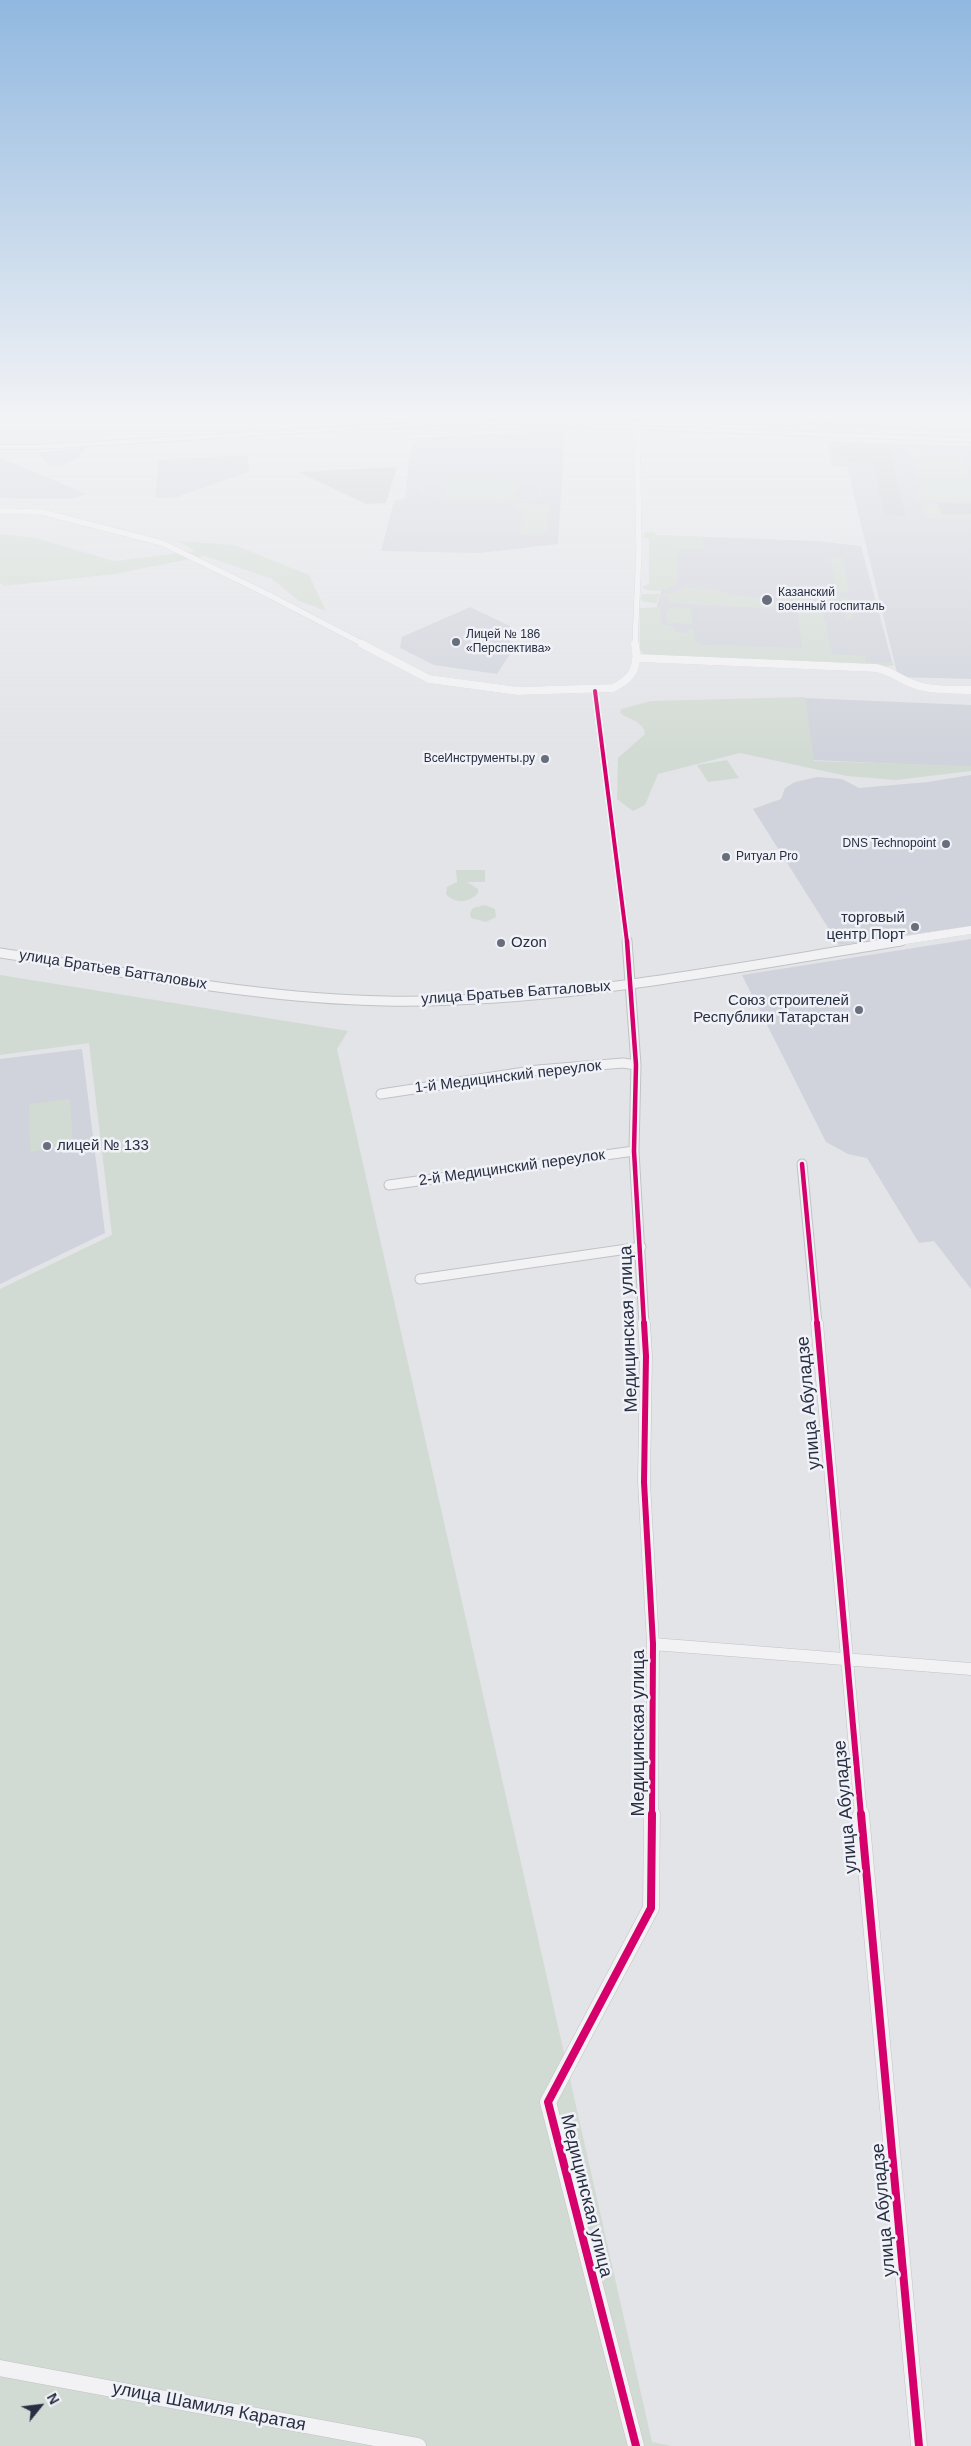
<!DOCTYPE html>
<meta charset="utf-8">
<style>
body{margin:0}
#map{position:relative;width:971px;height:2446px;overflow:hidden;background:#e3e4e8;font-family:Helvetica,sans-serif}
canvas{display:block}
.north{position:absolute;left:15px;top:2381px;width:50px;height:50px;-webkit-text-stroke:4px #f0f2f7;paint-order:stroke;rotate:61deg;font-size:14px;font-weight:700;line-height:20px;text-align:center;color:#282f42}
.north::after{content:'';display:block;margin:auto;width:18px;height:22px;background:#282f42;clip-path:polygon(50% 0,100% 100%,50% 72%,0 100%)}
</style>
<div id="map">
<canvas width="971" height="2446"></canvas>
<div class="north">N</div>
</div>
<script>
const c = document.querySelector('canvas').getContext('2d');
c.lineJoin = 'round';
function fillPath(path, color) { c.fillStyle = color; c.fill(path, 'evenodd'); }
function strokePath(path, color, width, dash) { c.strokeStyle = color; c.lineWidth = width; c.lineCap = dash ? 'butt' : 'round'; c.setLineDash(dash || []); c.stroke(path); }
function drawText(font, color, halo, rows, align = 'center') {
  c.font = font + ' Helvetica,sans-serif'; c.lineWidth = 5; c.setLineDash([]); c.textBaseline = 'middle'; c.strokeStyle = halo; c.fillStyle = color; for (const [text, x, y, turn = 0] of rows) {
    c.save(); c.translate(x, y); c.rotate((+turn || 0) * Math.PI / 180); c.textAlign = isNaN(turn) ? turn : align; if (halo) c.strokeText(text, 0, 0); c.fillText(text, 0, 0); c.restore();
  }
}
fillPath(new Path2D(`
 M820,413h151v5l-151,-4z
 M549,431l16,1 -7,112 -78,9 -99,-2 13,-50 11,-3 5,-46 5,-14z
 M828,441l143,5v233l-73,-2 -51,-210 -15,-1z
 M77,448h9l-9,11 -17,7 -10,-1 -13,-12z
 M248,455l1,17 -72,25 -22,1 4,-38z
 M0,458h1l86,36 -17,5 -70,-1z
 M657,535l159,6 45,5 32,119 -235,-17 -1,-43 4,-13 -3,-14z
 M470,607l40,19 1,27 -14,21 -63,-9 -34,-17 2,-11z
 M803,698l168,7v62l-161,-7z
 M971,775v151l-132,19 -86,-136 28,-10 4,-11 10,-6 22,-5 25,2 17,9 69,-6z
 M971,939v350l-37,-48 -15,2 -52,-85 -19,-4 -22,-12 -84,-167z
 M82,1049l23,184 -105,51v-225z`), '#d0d3db');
fillPath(new Path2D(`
 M584,415l387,13v5l-388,-13z
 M464,426l97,2 -110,5 -2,-5z
 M909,447h7l4,4 40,1 11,29v21l-53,-1 -2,-10h6z
 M444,478c18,0 93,-4 99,13 -3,5 -7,7 -13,9 -16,4 -97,2 -109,-8v-4l9,-7zM449,479l-5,19 -12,-2 -8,-4v-6l8,-4zM518,481l13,2 9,6 -1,4 -7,5 -17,2z
 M516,503l35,1 -1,7 -5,1 4,2 -2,19 -7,3 -20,-2 2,-21 3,-2 -10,-1z
 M927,504h10l5,11 29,-1v6l-41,-1 -5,-3 -4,-11z
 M646,532h8l2,3 47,2 1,12h-18l-8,3v30c-9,9 -26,12 -37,5l8,-3v-45l-7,-2z
 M0,534l36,4 78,23 82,-10 -18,-10 57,4 74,30 17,36 -27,-10 -27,-22 -67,-23 -90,18 -111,12 -4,-3z
 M838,556l5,3 6,32 -5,2 -8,-2 -5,-33z
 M684,588l28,1 22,7 31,1 1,4 11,1v-5l31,-2 40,2 6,22 -7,1 -5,-20h-33l2,10h12l9,44 33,2 1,6 27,1 1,2 -9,2 -241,-12 -4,-5v-42l20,-1 2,17 13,4 1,4 12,1 2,-5 3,2 2,11 7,4 100,3 -5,-38 -128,-7v-6h-11l-1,6 -13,-1 -4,-3 2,-5h29z
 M672,607l19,2 1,15 -25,-1v-13z
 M805,697l9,64 157,5v5l-75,9 -49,-4 -107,-23 -82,21 -13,31 -12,6 -16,-12 1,-41 27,-24c-1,-13 -16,-14 -25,-21l1,-4 30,-8z
 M727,760l12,18 -31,4 -11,-17z
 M456,870h29v12h-18l11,7v4c-8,10 -24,11 -32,1l1,-7 10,-5z
 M485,905l10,4 1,8 -10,5 -15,-4 -1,-5 3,-5z
 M0,975l348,56 -11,18 315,1393 20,4h-672v-1157l112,-54 -23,-192 -89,12z
 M70,1099l3,46 -43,7 -1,-48z`), '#d2dbd3');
fillPath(new Path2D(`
 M839,447l51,3 16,66 -21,-1 -13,-52 -25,-1 -1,-6h-5z
 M397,467l-11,36 -20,1 -68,-32z
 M938,503l33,1v10l-29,1z`), '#c8cbcf');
const minorFar4 = new Path2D(`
 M583,413l388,12
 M0,511l42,1 120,31 107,52 96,50
 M635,645l4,-95 -2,-123`);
const minorFar3 = new Path2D(`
 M362,644l67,35 89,12 95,-3c21,-10 26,-22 22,-44
 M638,658l238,10c19,4 27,14 43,18 16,5 36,3 52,4
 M595,691l32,251
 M893,942l78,-12`);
const minorFar2 = new Path2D(`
 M627,941l9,124 -2,86 10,173
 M0,953c127,19 256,46 385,48 173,3 346,-33 516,-60
 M381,1094l157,-24 85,-7 13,2
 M802,1164l15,160
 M389,1185l245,-34
 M420,1279l221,-32`);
const minorFar1 = new Path2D(`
 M644,1323l2,33 -2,126 9,162 -1,171
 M817,1323l44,492
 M653,1644l318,25`);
const minor = new Path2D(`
 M861,1814l58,632
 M0,2368l418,78
 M636,2446l-88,-344 103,-194 1,-94`);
const tertiary = new Path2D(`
 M493,420l478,18v4l-478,-18 -128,5 -325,20h-40v-4h40l325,-20z`);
strokePath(minorFar4, '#c1c2c6', 6);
strokePath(minorFar3, '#c1c2c6', 8);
strokePath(minorFar2, '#c1c2c6', 11);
strokePath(minorFar1, '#c1c2c6', 13);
strokePath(minor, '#c1c2c6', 17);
strokePath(tertiary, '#c1c2c6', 2);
strokePath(minorFar4, '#f2f2f4', 5.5);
strokePath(minorFar3, '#f2f2f4', 8);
strokePath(minorFar2, '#f2f2f4', 9);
strokePath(minorFar1, '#f2f2f4', 12);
strokePath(minor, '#f2f2f4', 16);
fillPath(tertiary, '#f2f2f4');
strokePath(new Path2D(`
 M595,691l32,251`), '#d6006c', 4);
strokePath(new Path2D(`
 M627,941l9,124 -2,86 10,173
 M802,1164l15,160`), '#d6006c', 4.5);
strokePath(new Path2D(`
 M644,1323l2,33 -2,126 9,162 -1,171
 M817,1323l44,492`), '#d6006c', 6);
strokePath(new Path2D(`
 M861,1814l58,632
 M636,2446l-88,-344 103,-194 1,-94`), '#d6006c', 8);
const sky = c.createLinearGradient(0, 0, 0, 756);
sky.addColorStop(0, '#91b8e0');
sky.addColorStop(0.55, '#f2f3f5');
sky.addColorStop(1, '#f2f3f500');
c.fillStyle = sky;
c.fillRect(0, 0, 971, 756);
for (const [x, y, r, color] of [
 [767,600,6,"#696e7c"],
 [456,642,5,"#696e7c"],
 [545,759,5,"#696e7c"],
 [946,844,5,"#696e7c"],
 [726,857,5,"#696e7c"],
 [915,927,5,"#696e7c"],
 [501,943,5,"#696e7c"],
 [859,1010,5,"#696e7c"],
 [47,1146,5,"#696e7c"]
]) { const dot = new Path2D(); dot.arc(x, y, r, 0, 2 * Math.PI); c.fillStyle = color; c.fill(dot); strokePath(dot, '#f0f2f7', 2); }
drawText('12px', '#282f42', '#f0f2f7', [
 ["Казанский",778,593],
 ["военный госпиталь",778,607],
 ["Лицей № 186",466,635],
 ["«Перспектива»",466,649],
 ["ВсеИнструменты.ру",535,759,"right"],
 ["DNS Technopoint",936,844,"right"],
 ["Ритуал Pro",736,857]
], 'left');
drawText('15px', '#282f42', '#f0f2f7', [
 ["торговый",905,918],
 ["центр Порт",905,935],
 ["Ozon",511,943,"left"],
 ["Союз строителей",849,1001],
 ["Республики Татарстан",849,1018],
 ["лицей № 133",57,1146,"left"]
], 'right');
drawText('15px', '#282f42', '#f0f2f7', [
 ["улица Братьев Батталовых",113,970,9],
 ["улица Братьев Батталовых",516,993,-4],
 ["1-й Медицинский переулок",508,1077,-7],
 ["2-й Медицинский переулок",512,1168,-8]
]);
drawText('18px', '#282f42', '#f0f2f7', [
 ["Медицинская улица",629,1329,-92],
 ["улица Абуладзе",809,1403,-95],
 ["Медицинская улица",639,1733,-90],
 ["улица Абуладзе",846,1807,-95],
 ["Медицинская улица",586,2196,76],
 ["улица Абуладзе",884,2210,-95],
 ["улица Шамиля Каратая",209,2407,11]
]);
</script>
